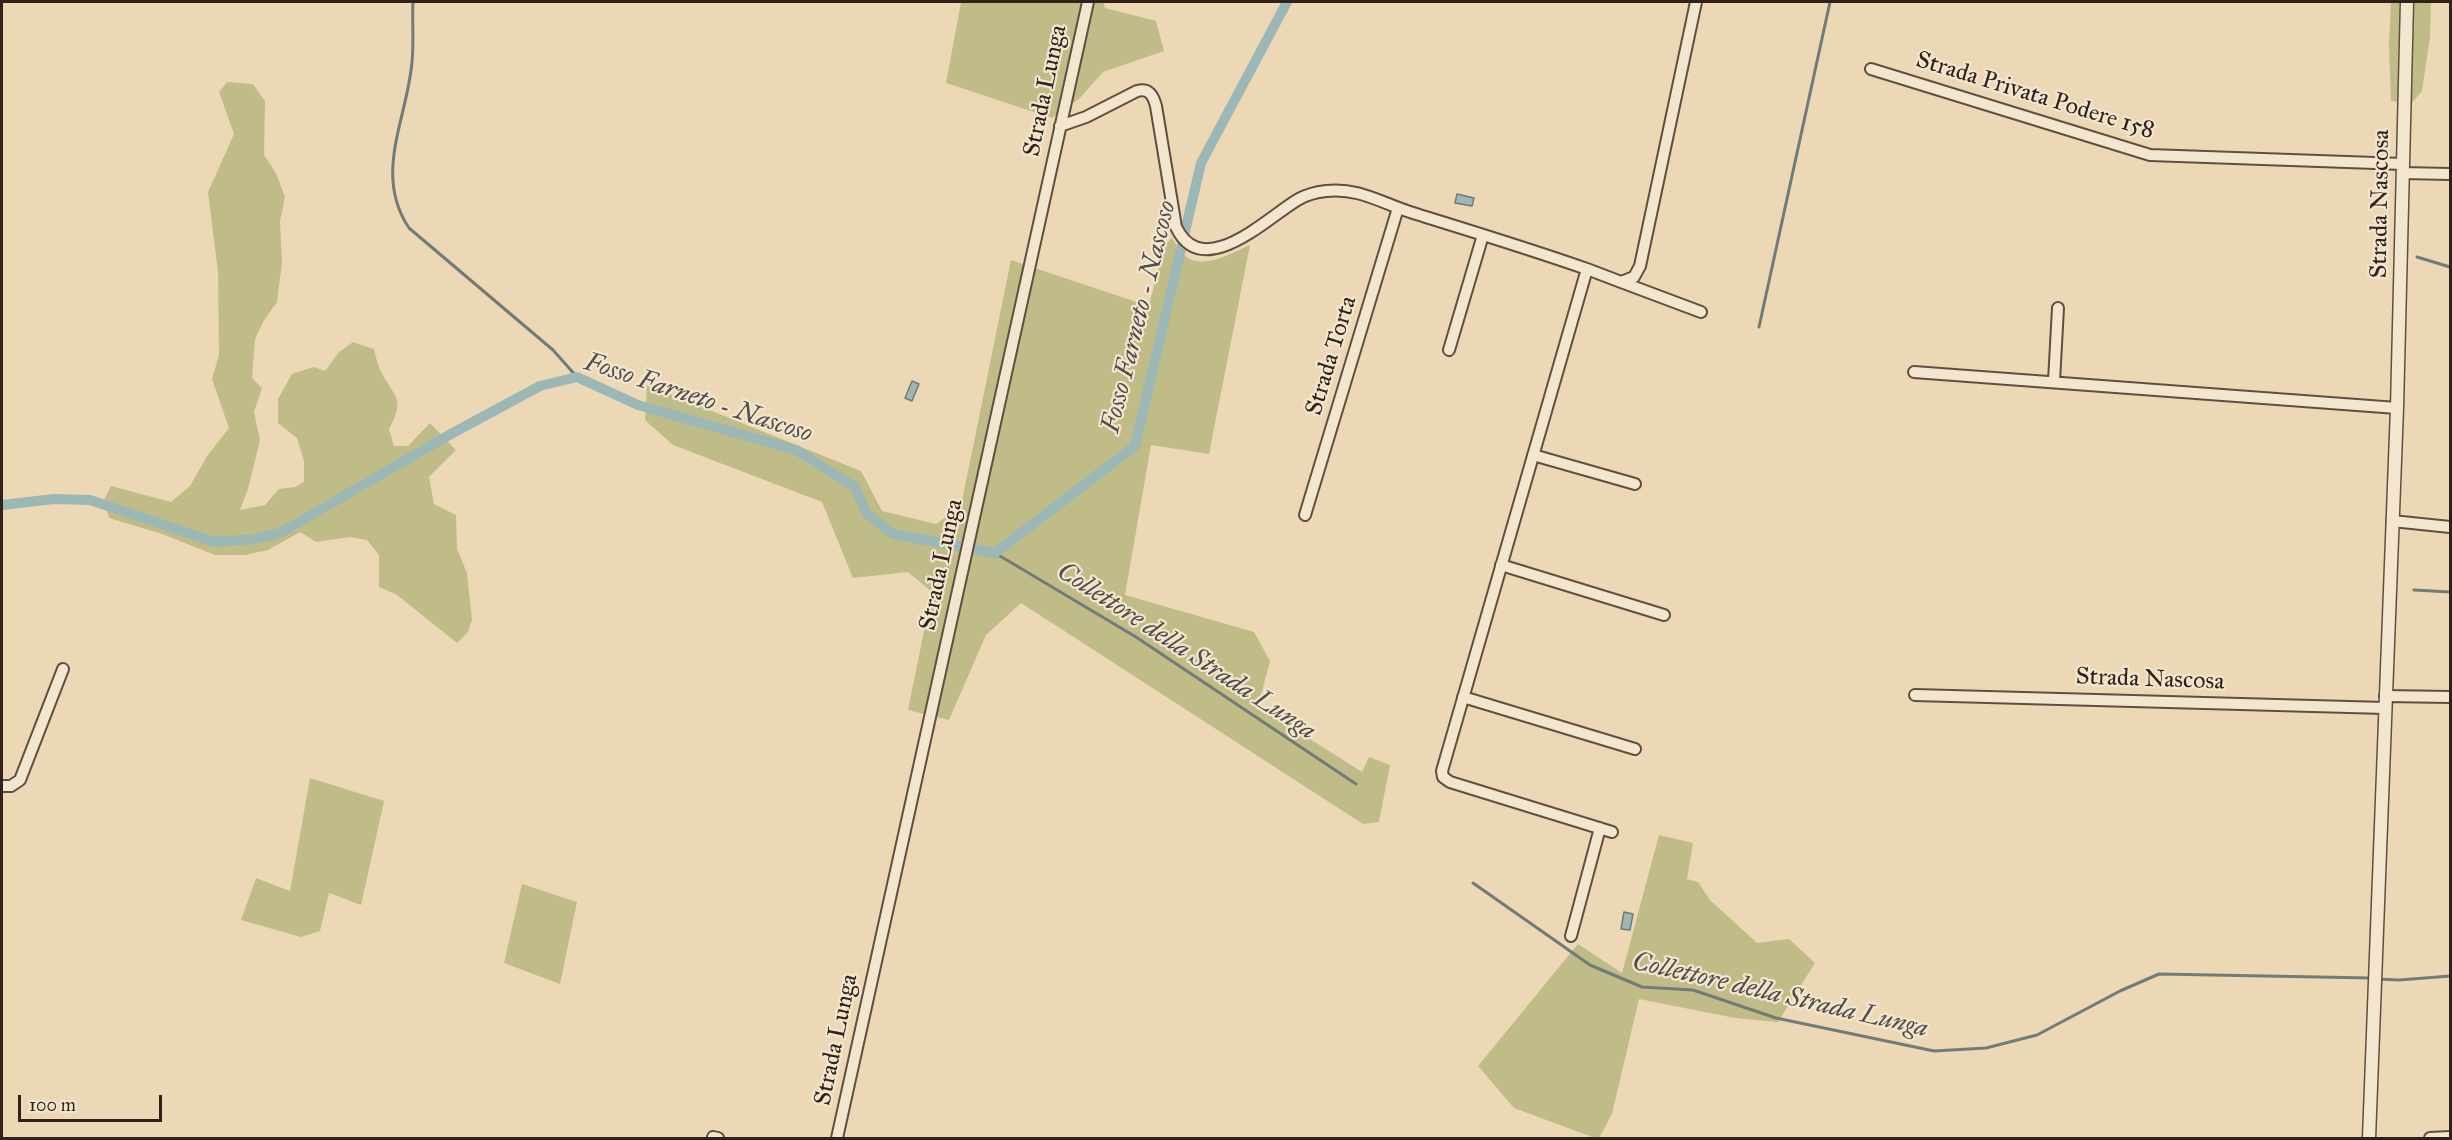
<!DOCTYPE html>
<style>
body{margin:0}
#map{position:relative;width:2452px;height:1140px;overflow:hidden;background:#ecd8b5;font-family:"IM FELL Great Primer",serif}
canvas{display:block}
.frame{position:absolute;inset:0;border:3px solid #31211a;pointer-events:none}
.scale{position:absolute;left:18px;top:1095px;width:144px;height:27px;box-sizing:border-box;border:3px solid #31211a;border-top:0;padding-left:8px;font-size:18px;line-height:21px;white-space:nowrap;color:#31211a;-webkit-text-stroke:4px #f3e6cf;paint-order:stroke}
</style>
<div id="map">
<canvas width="2452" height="1140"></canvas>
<div class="frame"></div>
<div class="scale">100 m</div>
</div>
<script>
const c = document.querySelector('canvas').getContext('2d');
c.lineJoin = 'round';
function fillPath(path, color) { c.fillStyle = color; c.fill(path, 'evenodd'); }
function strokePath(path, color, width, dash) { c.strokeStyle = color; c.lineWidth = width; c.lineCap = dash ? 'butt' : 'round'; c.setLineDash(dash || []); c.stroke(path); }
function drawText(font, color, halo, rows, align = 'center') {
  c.font = font + ' "IM FELL Great Primer",serif'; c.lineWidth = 4.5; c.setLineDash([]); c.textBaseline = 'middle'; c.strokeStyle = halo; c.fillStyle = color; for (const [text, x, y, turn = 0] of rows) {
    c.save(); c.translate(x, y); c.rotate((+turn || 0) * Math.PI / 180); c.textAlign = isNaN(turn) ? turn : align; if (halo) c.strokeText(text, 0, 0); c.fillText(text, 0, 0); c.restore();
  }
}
fillPath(new Path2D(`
 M961,2h142l2,6 51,13 8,30 -61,21 -23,26 -28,20 -106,-35z
 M2391,2h40l-1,35 -8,54 -11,13 -20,-3 -2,-55z
 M227,82l26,2 12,17 -1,54 12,18 9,24 -5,24 2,42 -5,39 -14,20 -8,17 -3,39 10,10 -8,24 6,28 -12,49 -8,21 25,-5 14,-16 16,-2 9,-5v-21l-7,-23 -19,-15v-24l14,-25 22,-7 11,4 14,-19 14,-10 21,7c2,8 4,17 7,23 15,27 24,27 8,57l5,17h14l22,-23 26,27 -27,27 5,27 22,11 1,34 10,24 5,47 -4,12 -11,11 -60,-48 -18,-8v-32l-12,-15 -17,-3 -34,5 -16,-10 -32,18 -23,5h-30l-53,-21 -53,-16 -5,-18 7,-14 60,16 19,-16 17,-30 22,-28 -17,-49 7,-24 -1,-83 -10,-80 26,-58 -15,-42z
 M1172,238c3,5 7,12 11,16 19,18 48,-1 67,-9l-41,209 -58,-9 -26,150 129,37 16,29 -12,45 104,66 7,-15 21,8 -11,57 -16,2 -342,-221 -35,32 -37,85 -41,-10 24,-118 -24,-20 -55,6 -31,-76 -149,-57 -28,-25 2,-35 214,86 21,40 54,13 25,-18 50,-246 138,46 15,-60z
 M310,778l74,23 -23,104 -32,-12 -9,38 -19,6 -60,-17 15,-42 34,13z
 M1659,835l34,8 -6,36 11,3 12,18 47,43 32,-4 26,24 -37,59 -43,-4 -96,-19 -27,115 -13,24h-4l-81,-30 -36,-42 100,-122 44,29z
 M522,884l55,18 -17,82 -56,-21z`), '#c0bc88');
const water = new Path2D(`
 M1457,194l17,4 -2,8 -17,-3z
 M912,381l7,3 -7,17 -7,-3z
 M1624,912l9,2 -3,16 -9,-1z`);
fillPath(water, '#9bb8b6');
strokePath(water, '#717c78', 1.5);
strokePath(new Path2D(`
 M413,2c-1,19 1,40 -1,60 -5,58 -39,112 -3,166l144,122 24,27
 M2417,257l33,10
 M1759,327l71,-325
 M995,553l141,84 220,147
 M2414,590l36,2
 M1473,883l117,82 52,22 51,3 83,28 158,33 52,-3 51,-13 83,-44 39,-17 212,4
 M2377,979l22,1 51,-4`), '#717c78', 3);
strokePath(new Path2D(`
 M2,505l52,-6 36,1 125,42 40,-3 25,-6 169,-98 91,-49 37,-9 61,28 158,45 59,37 12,27 26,20 102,19 140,-107 66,-283 86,-161`), '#9bb8b6', 10);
const minor = new Path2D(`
 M1871,69l279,86 253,9
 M1060,126l26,-9 51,-26c12,-3 16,4 19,15l20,121c27,57 94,-12 123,-28 9,-5 18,-7 27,-8 33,-4 57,13 87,22 58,18 117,36 174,56l-145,502 1,6 7,5 162,50
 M2403,173l47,1
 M1587,269l34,13 13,-5 6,-11 56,-264
 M1621,282l80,30
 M1449,350l34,-115
 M1914,372l483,36
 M2054,381l4,-73
 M1533,455l102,29
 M1305,515l93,-307
 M2392,521l58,6
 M1501,565l163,50
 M1915,695l470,13
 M2385,696l65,1
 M1463,697l172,52
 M2,786h9l9,-6 43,-111
 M1571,936l29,-108
 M713,1137l5,1
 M837,1138l251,-1136
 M2430,1138l20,-1`);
const tertiary = new Path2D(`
 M2369,1138l28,-730 10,-406`);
strokePath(minor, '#604f41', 14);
strokePath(tertiary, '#604f41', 15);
strokePath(minor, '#f3e6cf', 10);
strokePath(tertiary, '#f3e6cf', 12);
drawText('24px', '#31211a', '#f3e6cf', [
 ["Strada Lunga",1046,91,-78],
 ["Strada Privata Podere 158",2035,96,17],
 ["Strada Nascosa",2381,204,-89],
 ["Strada Torta",1332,356,-73],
 ["Strada Lunga",942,565,-78],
 ["Strada Nascosa",2150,680,2],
 ["Strada Lunga",837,1040,-78]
]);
drawText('italic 26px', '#514e49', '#f3e6cf', [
 ["Fosso Farneto - Nascoso",1140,317,-76],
 ["Fosso Farneto - Nascoso",698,399,18],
 ["Collettore della Strada Lunga",1186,652,33],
 ["Collettore della Strada Lunga",1780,996,13]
]);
</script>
